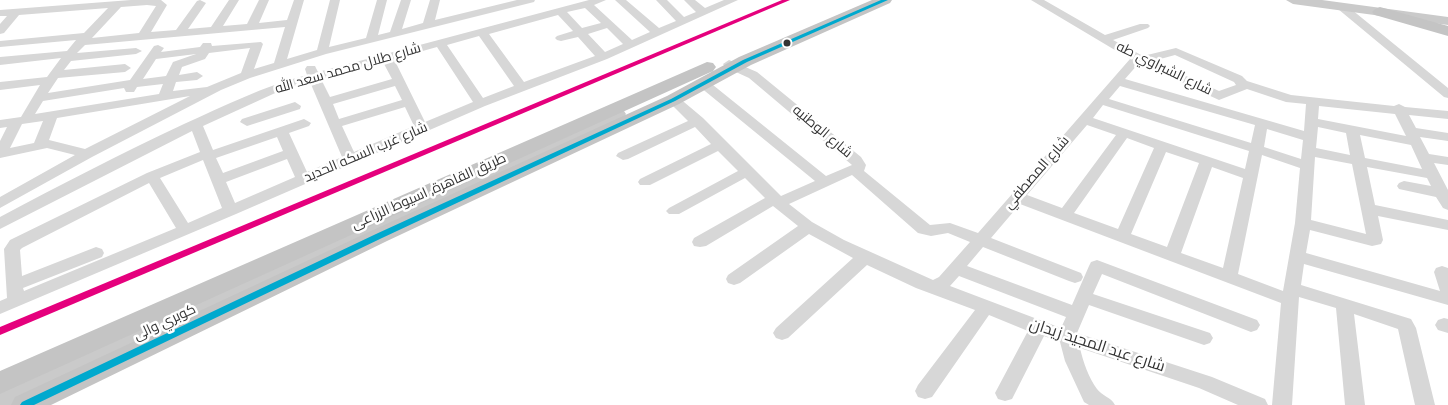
<!DOCTYPE html>
<meta charset="utf-8">
<style>
body{margin:0}
canvas{display:block;background:#fff}
</style>
<canvas width="1448" height="405"></canvas>
<script>
const c = document.querySelector('canvas').getContext('2d');
c.lineJoin = 'round';
function fillPath(path, color) { c.fillStyle = color; c.fill(path, 'evenodd'); }
function strokePath(path, color, width, dash) { c.strokeStyle = color; c.lineWidth = width; c.lineCap = dash ? 'butt' : 'round'; c.setLineDash(dash || []); c.stroke(path); }
function drawText(font, color, halo, rows, align = 'center') {
  c.font = font + ' Roboto,Cairo,sans-serif'; c.lineWidth = 5; c.setLineDash([]); c.textBaseline = 'middle'; c.strokeStyle = halo; c.fillStyle = color; for (const [text, x, y, turn = 0] of rows) {
    c.save(); c.translate(x, y); c.rotate((+turn || 0) * Math.PI / 180); c.textAlign = isNaN(turn) ? turn : align; if (halo) c.strokeText(text, 0, 0); c.fillText(text, 0, 0); c.restore();
  }
}
fillPath(new Path2D(`
 M131,0h30l6,5 -16,27 25,-2 21,-29 3,-1 6,3 -18,26 23,-2 18,-27h10l-16,26 24,-2 12,-24h10l-10,23 28,-3 7,-20h10l-17,59 30,-9 13,-50h10l-11,47 37,-9 11,-38h10l-9,35 12,-3 11,-32h10l-9,29 21,-6 7,-23h10l-5,20 82,-20h18l-1,2 -208,52 -76,24 -29,12 -129,67 -92,51v-11l75,-42 -28,-7 -47,10v-17l7,-14 -7,1v-8l21,-3 19,-32 -40,5v-8l47,-5 14,-19 -61,7v-8l67,-6 9,-11 -76,7v-6l84,-8 24,-25 -89,7 -15,18 -4,1v-10l7,-8h-7v-6zM147,5l9,1 -17,27 -47,5 29,-31zM285,27l-11,36 -20,6 9,-25 -2,-2 -49,4 -1,-3h-8l-3,4 -39,5 3,-4 -6,-3 -4,1 -24,34 -82,13 10,-15 67,-6 6,-4 -6,-4 -61,6 7,-9 65,-7 6,-3 -6,-3 -59,5 8,-8zM250,48l-9,25 -34,14 -34,4 3,-9 21,-2 6,-4 -6,-4 -18,3 3,-8 23,-8 4,-6zM196,54l-23,8 -7,14 -23,3 13,-20zM163,84l-4,10 -124,20 8,-13 81,-13 2,4h8l3,-5zM190,96l-105,53 -36,-9 8,-22zM43,121l-9,22 -24,5 12,-24z
 M589,0h17l-12,5 38,35 18,-8 -35,-32h11l33,28 17,-7 -20,-21h11l17,17 12,-5 -12,-12h11l10,8 19,-8h14l-131,59 -122,47 -249,108 -236,100v-13l7,-3 -3,-49 6,-9 137,-67 53,-21 -8,-21 -192,98v-12c60,-32 122,-64 184,-93 40,-18 80,-38 123,-49l-2,-6 2,-3h8l3,6zM585,8l16,15 -19,5 -15,-16zM558,15l15,16 -16,5 -2,2 2,2 4,1 17,-4 17,19 -71,26 -35,-48zM607,28l16,16 -18,8 -17,-18zM479,36l35,50 -31,12 -36,-53zM437,47l36,55 -48,20 -31,-63zM383,62l9,17 -62,18 -9,-18zM310,82l32,75 -35,15 -18,-39 20,-7 2,-3 -7,-4 -91,31 -10,-24 81,-37zM395,86l7,14 -63,19 -6,-15zM405,107l9,19 -60,26 -12,-26zM277,137l6,14 -60,22 -7,-15zM287,159l8,18 -60,26 -9,-21zM203,160l19,48 -34,15 -28,-45zM149,183l27,45 -152,63 -1,-3 79,-31 2,-4 -2,-4 -6,-2 -74,29 -2,-26 2,-2z
 M1031,0h13l61,35 35,-11h8l2,2 -2,2 -35,12 30,16 33,-8 66,28 5,5 44,14 103,11 5,-2 6,3 43,4v8l-39,-4 7,13 32,5v8l-28,-4 9,17 19,3v8l-14,-2 14,27v20l-5,-2 -7,-11 -37,-8 -2,-3 2,-3 5,-2 27,5 -4,-8 -60,-11 8,38 73,15v10l-70,-14 5,24 -2,4 -9,2 -62,-16 -4,23 134,38 -6,-19 2,-4 6,-2 6,2v37l-144,-41 -3,21 110,34 5,9 19,77h-20l-17,-76 -44,-15 11,91h-20l-9,-97 -37,-11 -7,108h-20l9,-102 -261,-99 -29,34 90,35 2,4 -2,4 -6,2 -6,-2 -86,-34 -16,19 105,39 17,-39 2,-4 6,-2 160,60 3,5 -3,5 -6,2 -149,-58 -9,20 117,39 3,5 -3,5 -6,2 -115,-40 -12,28 135,44 53,22 3,6h-30l-39,-17 -119,-40c3,14 9,30 17,41 5,7 14,8 18,16h-26l-5,-3 -19,-41 -5,-19 -16,-6 -32,63 -7,2 -7,-2 -3,-6 33,-62 -39,-16 -57,82 -7,2 -7,-2 -3,-6 3,-6 57,-75 -59,-22 -49,-23 -79,73 -6,2 -6,-2 -3,-5 3,-5 77,-70 -44,-24 -69,49 -6,2 -6,-2 -2,-4 2,-4 70,-49 -25,-20 -67,40 -6,1 -6,-1 -2,-4 2,-4 71,-40 -20,-20 -66,36h-10l-3,-3 3,-3 69,-37 -20,-20 -68,34h-10l-2,-3 2,-3 71,-35 -16,-17 -67,32 -5,1 -7,-4 2,-3 70,-32 -21,-21 6,-4 5,1 25,21 78,78 34,-15 -115,-94 -2,-3 2,-3h8l118,95 26,-11 -103,-87 -24,-11 -2,-3 6,-4 28,12 104,85 5,8 -2,6 66,54 20,-2 28,10 152,-174zM1175,55l59,27 2,3 -17,6 -66,-30zM1139,63l80,37 28,-11 39,13 20,2 -2,27 -179,-52zM1120,86l135,39 -4,18 -142,-44zM1103,105l146,46 -4,18 -152,-51zM1319,106l76,8 11,22 -88,-17zM1087,125l29,10 -54,73 -35,-13zM1318,127l28,6 4,22 -34,-7zM1267,129l36,11 -2,19 -37,-12zM1360,135l51,10 11,24 -57,-11zM1127,138l27,10 -36,81 -44,-16zM1166,152l33,11 -32,84 -36,-13zM1262,155l38,13 -5,55 -12,68 -45,-17zM1315,157l37,7 14,70 -55,-14zM1212,167l31,11 -20,90 -42,-15zM852,175l66,58 13,3 17,-3 22,9 -31,35 -6,3 -89,-40 -32,-18 -23,-18zM959,276l107,41 -5,11 -111,-42z
 M1342,4l4,1 102,83v10l-4,-1 -106,-88 -1,-2 1,-2z
 M295,102l6,4 -1,3 -53,17 -7,-4 2,-3z
 M1444,318l4,1v14l-10,-3 -3,-5 3,-5z`), '#d7d7d7');
fillPath(new Path2D(`
 M1286,0h36l126,17v8l-155,-21z
 M618,109l6,2 2,3 -2,3 -611,288h-13v-16z`), '#cacaca');
fillPath(new Path2D(`
 M872,0h20l-2,3 -139,62 -72,39 -292,137 -336,164h-40l4,-8 356,-166 296,-135 72,-39z
 M1380,7l68,19v10l-73,-21 -3,-3 3,-3z
 M707,62l6,1 3,4 -3,4 -713,323v-23z`), '#c4c4c4');
fillPath(new Path2D(`
 M881,0h7l-141,62 -72,39 -293,137 -348,167h-14l2,-3 354,-168 295,-135 72,-39z`), '#00a9ce');
fillPath(new Path2D(`
 M782,0h8l-790,335v-8z`), '#e5007d');
for (const [x, y, r, color] of [
 [787,43,4.5,"#333"]
]) { const dot = new Path2D(); dot.arc(x, y, r, 0, 2 * Math.PI); c.fillStyle = color; c.fill(dot); strokePath(dot, '#fff', 2); }
drawText('14px', '#333', '#fff', [
 ["شارع طلال محمد سعد الله",348,69,-16],
 ["شارع الشبراوي طه",1164,69,26],
 ["شارع الوطنيه",822,132,40],
 ["شارع غرب السكه الحديد",366,153,-23],
 ["شارع المصطفي",1037,173,-49],
 ["طريق القاهرة, اسيوط الزراعى",429,192,-24],
 ["كوبري والى",165,323,-25]
]);
drawText('16px', '#333', '#fff', [
 ["شارع عبد المجيد زيدان",1097,346,18]
]);
</script>
